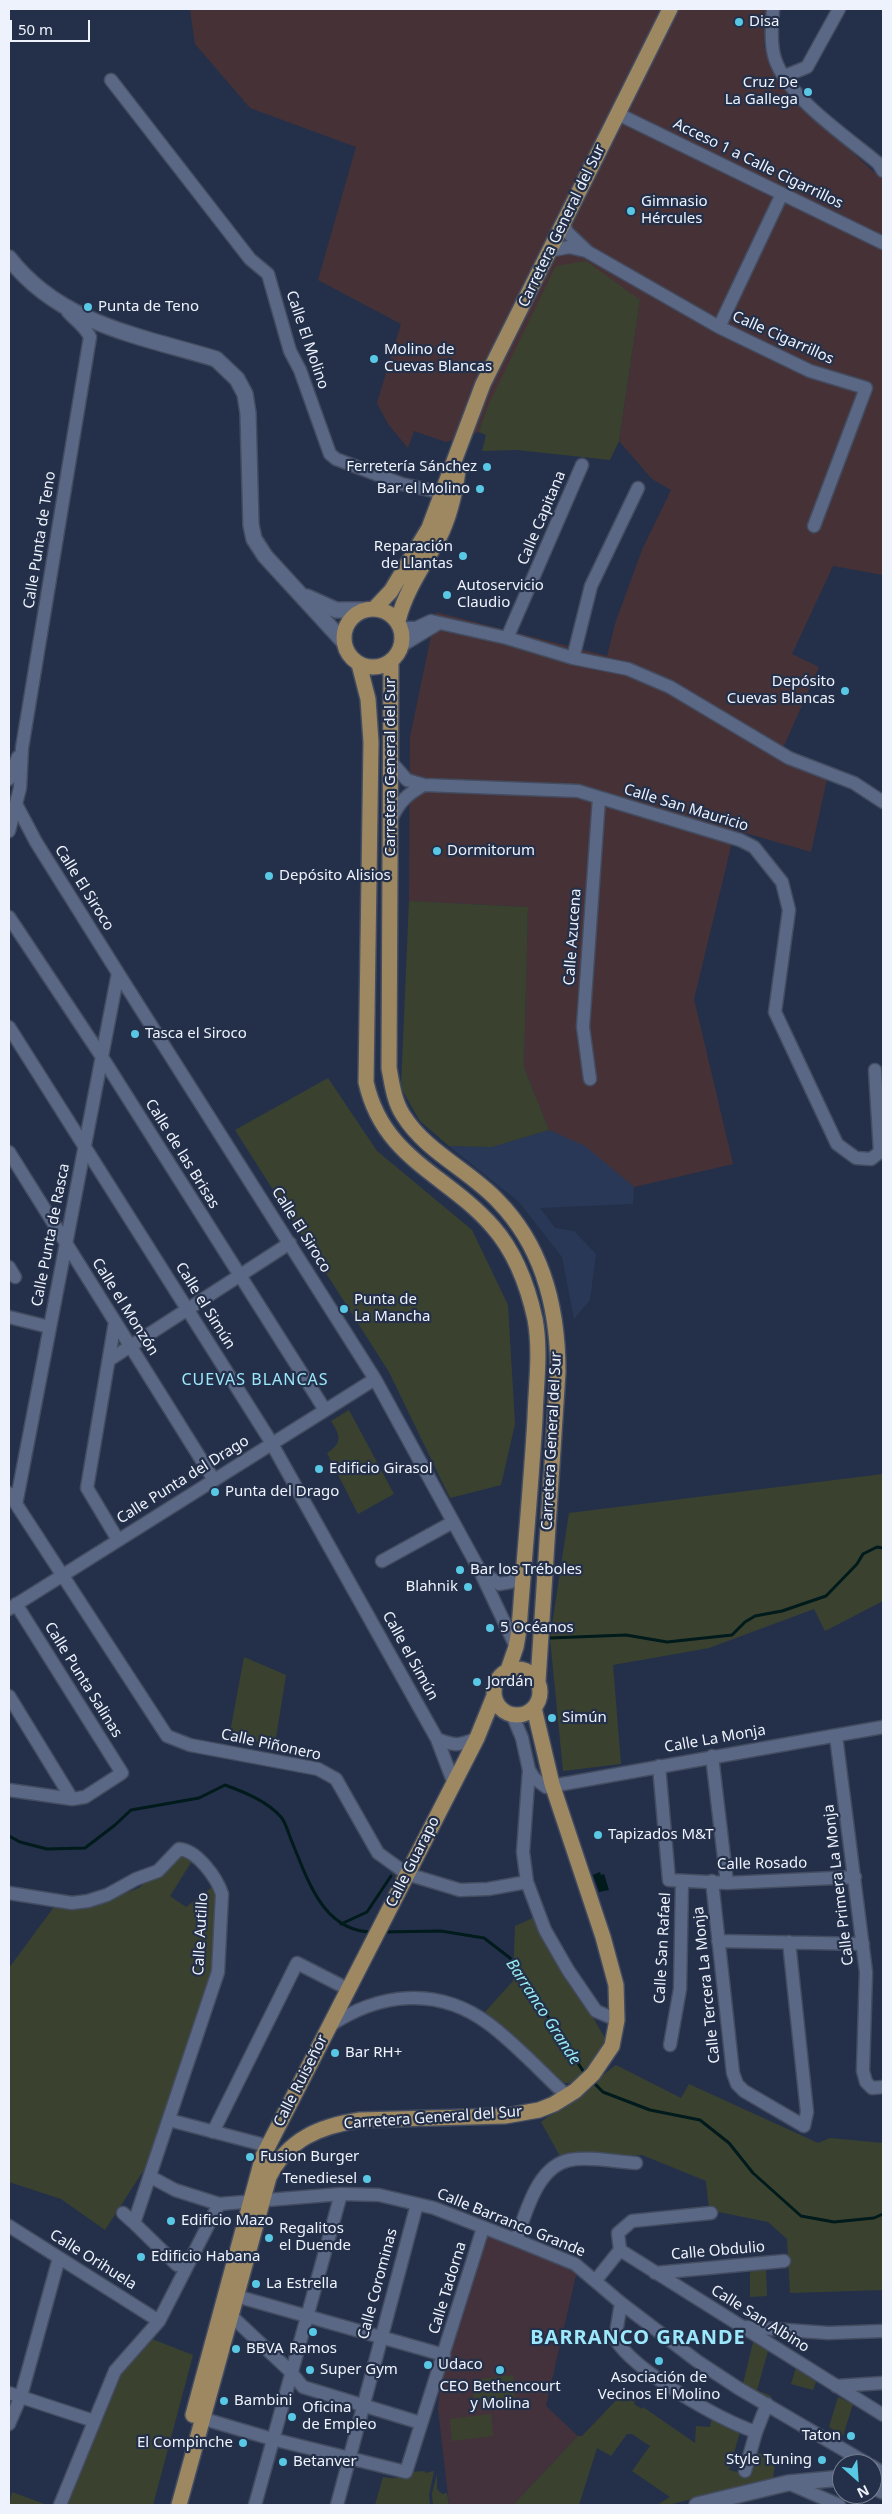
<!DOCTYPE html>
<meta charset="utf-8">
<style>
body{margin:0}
#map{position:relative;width:892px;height:2514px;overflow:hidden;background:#243049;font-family:"Noto Sans",sans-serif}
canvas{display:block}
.frame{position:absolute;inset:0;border:10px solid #edf2fc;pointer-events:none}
.north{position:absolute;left:832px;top:2454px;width:50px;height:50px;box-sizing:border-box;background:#243049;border:1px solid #747e91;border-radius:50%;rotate:154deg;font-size:14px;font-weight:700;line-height:20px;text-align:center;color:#edf2fc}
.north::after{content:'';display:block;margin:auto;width:18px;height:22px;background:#59c8e5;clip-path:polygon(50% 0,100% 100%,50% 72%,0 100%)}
.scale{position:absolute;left:10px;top:20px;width:80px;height:22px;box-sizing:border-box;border:2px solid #edf2fc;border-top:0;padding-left:6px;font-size:15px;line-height:18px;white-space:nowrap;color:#edf2fc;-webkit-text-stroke:4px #243049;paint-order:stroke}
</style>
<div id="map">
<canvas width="892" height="2514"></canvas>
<div class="frame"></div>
<div class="north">N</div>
<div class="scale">50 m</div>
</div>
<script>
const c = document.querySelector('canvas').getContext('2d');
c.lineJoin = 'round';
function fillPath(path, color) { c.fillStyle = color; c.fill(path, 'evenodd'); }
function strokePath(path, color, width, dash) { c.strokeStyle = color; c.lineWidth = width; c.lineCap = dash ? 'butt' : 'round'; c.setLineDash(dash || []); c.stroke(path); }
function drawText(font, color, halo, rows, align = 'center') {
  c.font = font + ' "Noto Sans",sans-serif'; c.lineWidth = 4.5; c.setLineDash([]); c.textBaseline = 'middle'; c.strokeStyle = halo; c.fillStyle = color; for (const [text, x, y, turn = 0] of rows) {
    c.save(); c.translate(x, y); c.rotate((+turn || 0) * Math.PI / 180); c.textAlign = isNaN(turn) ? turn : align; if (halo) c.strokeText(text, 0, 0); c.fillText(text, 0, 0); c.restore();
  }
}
fillPath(new Path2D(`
 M190,9h578l-4,37 19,42 94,87 6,-4v404l-50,-9 -41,88 27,13 -40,90 48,22 -16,73 -76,-22 -41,169 39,165 -99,23 -49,-40 -36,-17 -25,-63 4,-160 -119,-6 1,-164 26,-125 171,44 9,-35 26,-71 29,-60 -19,-11 -33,-38 21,-141 -153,108 -8,24 -33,10 -32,-11 -6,17 -20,-24 -11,-21 24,-79 -83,-44 38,-133 -106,-39 -55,-64z`), '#463236');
fillPath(new Path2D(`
 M549,1130l36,16 49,41 -1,17 -93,4 15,20 19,3 22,23 -6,46 -16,19 -12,-62 -43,-55 -70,-56 43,1z`), '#2a3858');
fillPath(new Path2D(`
 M487,2236l90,35 -31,135 32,30 -65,69h-64l-11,-96 2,-21z`), '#43323c');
fillPath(new Path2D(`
 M586,261l54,39 -21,141 -9,19 -93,-10 -35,1 4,-16 -7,-3 8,-24 69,-142z
 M409,901l119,6 -4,160 25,63 -57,17 -43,-1 -29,-25 -19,-33z
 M328,1078l49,73 95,79 36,75 7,119 -14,61 -51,13 -61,-126 -154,-242z
 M349,1410l45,84 -36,20 -31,-61c16,-10 13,-18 4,-32z
 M883,1474v127l-58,30 -11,-22 -105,39 -96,17 8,99 -58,7 -13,-133 19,-125z
 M244,1657l42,18 -11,69 -46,-6z
 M180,1853l12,8 -22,35 16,11 29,-22 1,19 -3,71 -64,187 -44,68 -44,-31 -52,-17v-214l45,-61 30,1 55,-20z
 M535,1917l71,123 -7,14 -26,29h-11l-77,-71 28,-31 2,-55z
 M616,2065l65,33 8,-14 129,59 12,-5 53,5v147l-93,3 -3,-54 -19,-17 -59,-12 -3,-29 -64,-26 -82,1 -19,-34z
 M766,2269l1,27 -17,1v-26z
 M152,2339l41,16 -40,150h-89l12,-28h3l43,-105z
 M753,2342l15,9 -11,39 14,6 -1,3 -27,-15z
 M796,2368l20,14 -3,8 -22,-6z
 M513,2375l2,23 -41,4 -2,-22z
 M627,2389l11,4 -4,11 8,5 1,-2 52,36 1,-17 14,1 2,-11 28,16 -11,38 20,5 8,-22 19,4 -3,22 -105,26h-11l13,-8 -38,-26 18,-25 -18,-12h-5l-16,22 -14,-8 -18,57h-66l65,-69h4z
 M838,2397l15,7 -10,32 -14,-9z
 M491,2414l2,22 -41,5 -2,-22z
 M424,2471l2,2 8,-2 -5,24 1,10h-55l8,-28c9,2 21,2 28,-5z
 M437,2474v15l5,5 5,-1 2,12h-16l-1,-11z
 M12,2492l35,13h-38z`), '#3a422f');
fillPath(new Path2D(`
 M600,1872l1,3 3,-1 5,16 -10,2 -6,-17z`), '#011a1b');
strokePath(new Path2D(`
 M550,1638l76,-3 41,7 65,-7 13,-13 10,-6 27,-5 44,-15 31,-32 6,-10 14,-7 6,1
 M9,1836l11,6 27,7 38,-1 30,-23 16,-15 68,-12 26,-13c19,7 42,16 56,32 5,6 8,18 11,25 16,38 31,90 81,90
 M341,1924l26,-12 24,-36
 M382,1932l59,-1 43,7 26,20 75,116
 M591,2080l12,12 47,18 50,10 29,23 24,30 48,43 33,6 40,-4 9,-4`), '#011a1b', 3);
const minor = new Path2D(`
 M773,9c-1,16 -3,34 2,50 13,39 72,78 103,104l5,8
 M785,76l22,-9 32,-58
 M111,80l139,179 18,15 22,77 10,19 30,84 6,5 66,25 41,9
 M618,114l265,129
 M563,221l4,11 21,20 131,75 91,44 56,17 -52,138
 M549,251l20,-4 17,4
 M68,312c8,9 17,14 22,25
 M719,327l63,-133
 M401,628h15l15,-7 76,17 66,20 55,11 42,18 119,71 65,25 29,19
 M507,638l75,-173
 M401,646l38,-23
 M573,658l18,-72 47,-98
 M392,763l15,17 17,5 154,6 162,49 14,7 28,35 7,28 -14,102 62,132 19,14 15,1 9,-7 -5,-82
 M9,779l9,-22
 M17,806l19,36 82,131 257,406 104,190 37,78
 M391,820c7,-17 16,-26 33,-35
 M9,831l11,-43 2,-40 68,-411
 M9,917l93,140 223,353
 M9,1027l259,410 169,302 16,42
 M590,1079l-7,-52 16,-229
 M9,1152l205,328
 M9,1267l6,10
 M9,1317l40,10
 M115,1322l-28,166 31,52
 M109,1360l181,-117
 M9,1493l158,243 23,9 128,24 18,10 42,74 29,21 53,16 28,-1 39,-7
 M16,1504l102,-531
 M382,1561l71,-39
 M480,1570l19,14 12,-2 12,-12
 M9,1609l366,-230
 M9,1696l63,103
 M512,1714l10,24 7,32 -6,82 4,30 18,48 23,40 28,41 21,9
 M836,1736l30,236 -3,99 3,11 6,6 11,-1
 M437,1739c18,7 22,7 40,-1
 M712,1756l15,127
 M659,1766l10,114 58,3 128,-6
 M529,1770l5,8 12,9 337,-60
 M9,1790l63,9 13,-2 37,-24 -106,-169
 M712,1881l21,192 4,11 7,7 60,35 3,-14 -18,-170
 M9,1893l63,10 16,-2 19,-6 29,-16 22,-8 21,-22c18,1 38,29 43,45l-4,78 -84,251 43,42
 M718,1941l145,3
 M328,2027c51,-35 110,-41 161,-3 28,21 53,49 79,73
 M670,2045l10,-56 2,-107
 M169,2120l99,26
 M213,2132l84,-169 51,26
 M151,2177l24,13 44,14 122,-10 38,1 55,13 82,32 59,24 46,39 76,58 41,27 130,76
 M123,2213l11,10
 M9,2226l150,95
 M516,2240c10,-27 21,-74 54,-80 20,-4 46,2 66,3
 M620,2250l263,165
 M655,2273l129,-12
 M596,2280l24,-30 -2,-17 14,-12 79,-8
 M236,2296l208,59
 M621,2303l-6,36c21,33 103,80 141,93
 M225,2310l65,61 13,16 118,36
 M746,2327l82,6 55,-2
 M836,2386l47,-3
 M9,2393l85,28
 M194,2416l78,23 134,33 77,-244
 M9,2424l12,-28 38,-138
 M872,2466l11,7
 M745,2471l11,-39 11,-28
 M788,2483l51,22
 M60,2505l55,-134 44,-50 60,-117
 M255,2505l86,-311
 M337,2505l80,-301`);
const secondary = new Path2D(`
 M9,258c51,66 131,78 207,101l21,20 8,15 3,19 3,112 3,14 11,17 78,85
 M307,597l29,13h28
 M872,2486l11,5
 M697,2505l91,-22 54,-5`);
const primary = new Path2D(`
 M375,608l16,-17 38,-63 54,-144 187,-375
 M344 638a29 29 0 1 1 58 0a29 29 0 1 1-58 0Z
 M398,621c7,-30 26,-56 41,-83 11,-22 16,-44 19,-68
 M391,662l-2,406c3,16 5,33 14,47 23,37 66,55 95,86 45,46 60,109 60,171l-20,309
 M359,664l9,35 3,43 -5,340c17,77 81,92 127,145 22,25 35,60 42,92 6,32 1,66 0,99 -4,70 -11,141 -16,212l-3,17 -8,23
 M494 1692a23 23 0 1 1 46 0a23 23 0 1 1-46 0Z
 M193,2415l70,-259 214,-418 17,-42
 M179,2505l90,-328c19,-38 51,-51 91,-57l145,-4 34,-6 15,-6 21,-13 18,-17 19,-28 5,-26 -1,-35 -13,-48 -51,-153 -18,-76`);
strokePath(minor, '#434c60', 15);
strokePath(secondary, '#434c60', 18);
strokePath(primary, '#434c60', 18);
strokePath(minor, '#5b6885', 12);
strokePath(secondary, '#5b6885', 15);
strokePath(primary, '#9d8862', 15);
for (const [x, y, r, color] of [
 [739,22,5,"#59c8e5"],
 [808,92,5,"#59c8e5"],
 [631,211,5,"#59c8e5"],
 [88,307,5,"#59c8e5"],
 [374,359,5,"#59c8e5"],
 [487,467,5,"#59c8e5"],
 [480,489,5,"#59c8e5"],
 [463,556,5,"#59c8e5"],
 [447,595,5,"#59c8e5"],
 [845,691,5,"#59c8e5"],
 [437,851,5,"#59c8e5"],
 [269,876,5,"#59c8e5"],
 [135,1034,5,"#59c8e5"],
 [344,1309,5,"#59c8e5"],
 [319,1469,5,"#59c8e5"],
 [215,1492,5,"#59c8e5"],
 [460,1570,5,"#59c8e5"],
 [468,1587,5,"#59c8e5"],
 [490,1628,5,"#59c8e5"],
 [477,1682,5,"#59c8e5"],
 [552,1718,5,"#59c8e5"],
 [598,1835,5,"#59c8e5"],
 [335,2053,5,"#59c8e5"],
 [250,2157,5,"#59c8e5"],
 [367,2179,5,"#59c8e5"],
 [171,2221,5,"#59c8e5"],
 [269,2238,5,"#59c8e5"],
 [141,2257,5,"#59c8e5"],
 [256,2284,5,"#59c8e5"],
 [313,2332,5,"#59c8e5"],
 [236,2349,5,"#59c8e5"],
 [659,2361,5,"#59c8e5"],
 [428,2365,5,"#59c8e5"],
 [310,2370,5,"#59c8e5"],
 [500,2370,5,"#59c8e5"],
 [224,2401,5,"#59c8e5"],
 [292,2417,5,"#59c8e5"],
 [851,2436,5,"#59c8e5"],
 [243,2443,5,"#59c8e5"],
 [822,2460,5,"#59c8e5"],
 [283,2462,5,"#59c8e5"]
]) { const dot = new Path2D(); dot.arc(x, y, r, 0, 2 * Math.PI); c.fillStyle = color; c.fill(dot); strokePath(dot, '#243049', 2); }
drawText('15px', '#edf2fc', '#243049', [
 ["Disa",749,22],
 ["Cruz De",798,83,"right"],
 ["La Gallega",798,100,"right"],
 ["Gimnasio",641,202],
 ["Hércules",641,219],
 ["Punta de Teno",98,307],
 ["Molino de",384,350],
 ["Cuevas Blancas",384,367],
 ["Ferretería Sánchez",477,467,"right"],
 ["Bar el Molino",470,489,"right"],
 ["Reparación",453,547,"right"],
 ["de Llantas",453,564,"right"],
 ["Autoservicio",457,586],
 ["Claudio",457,603],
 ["Depósito",835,682,"right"],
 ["Cuevas Blancas",835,699,"right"],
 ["Dormitorum",447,851],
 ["Depósito Alisios",279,876],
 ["Tasca el Siroco",145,1034],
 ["Punta de",354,1300],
 ["La Mancha",354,1317],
 ["Edificio Girasol",329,1469],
 ["Punta del Drago",225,1492],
 ["Bar los Tréboles",470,1570],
 ["Blahnik",458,1587,"right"],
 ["5 Océanos",500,1628],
 ["Jordán",487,1682],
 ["Simún",562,1718],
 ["Tapizados M&T",608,1835],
 ["Bar RH+",345,2053],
 ["Fusion Burger",260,2157],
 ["Tenediesel",357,2179,"right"],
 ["Edificio Mazo",181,2221],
 ["Regalitos",279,2229],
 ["el Duende",279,2246],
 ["Edificio Habana",151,2257],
 ["La Estrella",266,2284],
 ["BBVA",246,2349],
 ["Ramos",313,2349,"center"],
 ["Udaco",438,2365],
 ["Super Gym",320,2370],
 ["Asociación de",659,2378,"center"],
 ["Vecinos El Molino",659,2395,"center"],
 ["CEO Bethencourt",500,2387,"center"],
 ["y Molina",500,2404,"center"],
 ["Bambini",234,2401],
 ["Oficina",302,2408],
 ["de Empleo",302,2425],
 ["Taton",841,2436,"right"],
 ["El Compinche",233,2443,"right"],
 ["Style Tuning",812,2460,"right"],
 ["Betanver",293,2462]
], 'left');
drawText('15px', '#edf2fc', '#243049', [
 ["Acceso 1 a Calle Cigarrillos",758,164,26],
 ["Carretera General del Sur",562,226,-64],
 ["Calle Cigarrillos",783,338,24],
 ["Calle El Molino",307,340,71],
 ["Calle Capitana",542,518,-67],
 ["Calle Punta de Teno",40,540,-81],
 ["Carretera General del Sur",391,767,-90],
 ["Calle San Mauricio",686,808,17],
 ["Calle El Siroco",84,888,58],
 ["Calle Azucena",573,937,-86],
 ["Calle de las Brisas",182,1154,58],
 ["Calle El Siroco",301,1230,58],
 ["Calle Punta de Rasca",51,1235,-79],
 ["Calle el Simún",205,1306,58],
 ["Calle el Monzón",125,1307,58],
 ["Carretera General del Sur",552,1441,-87],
 ["Calle Punta del Drago",183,1480,-32],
 ["Calle el Simún",410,1656,61],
 ["Calle Punta Salinas",83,1680,58],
 ["Calle La Monja",715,1739,-10],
 ["Calle Piñonero",271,1745,12],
 ["Calle Guarapo",413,1862,-63],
 ["Calle Rosado",762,1864,-1],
 ["Calle Primera La Monja",839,1885,-97],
 ["Calle Autillo",201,1934,-87],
 ["Calle San Rafael",663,1948,-87],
 ["Calle Tercera La Monja",707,1985,-96],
 ["Calle Ruiseñor",301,2081,-63],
 ["Carretera General del Sur",433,2118,-4],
 ["Calle Barranco Grande",511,2223,22],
 ["Calle Obdulio",718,2251,-5],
 ["Calle Orihuela",93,2260,32],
 ["Calle Corominas",378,2284,-75],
 ["Calle Tadorna",448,2288,-73],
 ["Calle San Albino",760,2319,32]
]);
c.letterSpacing = '1px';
drawText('16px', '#9be7fc', '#243049', [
 ["CUEVAS BLANCAS",255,1380]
]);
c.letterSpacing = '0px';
drawText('italic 16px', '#96edf0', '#243049', [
 ["Barranco Grande",543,2012,57]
]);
c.letterSpacing = '1px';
drawText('bold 20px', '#9be7fc', '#243049', [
 ["BARRANCO GRANDE",638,2338]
]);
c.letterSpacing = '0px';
</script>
